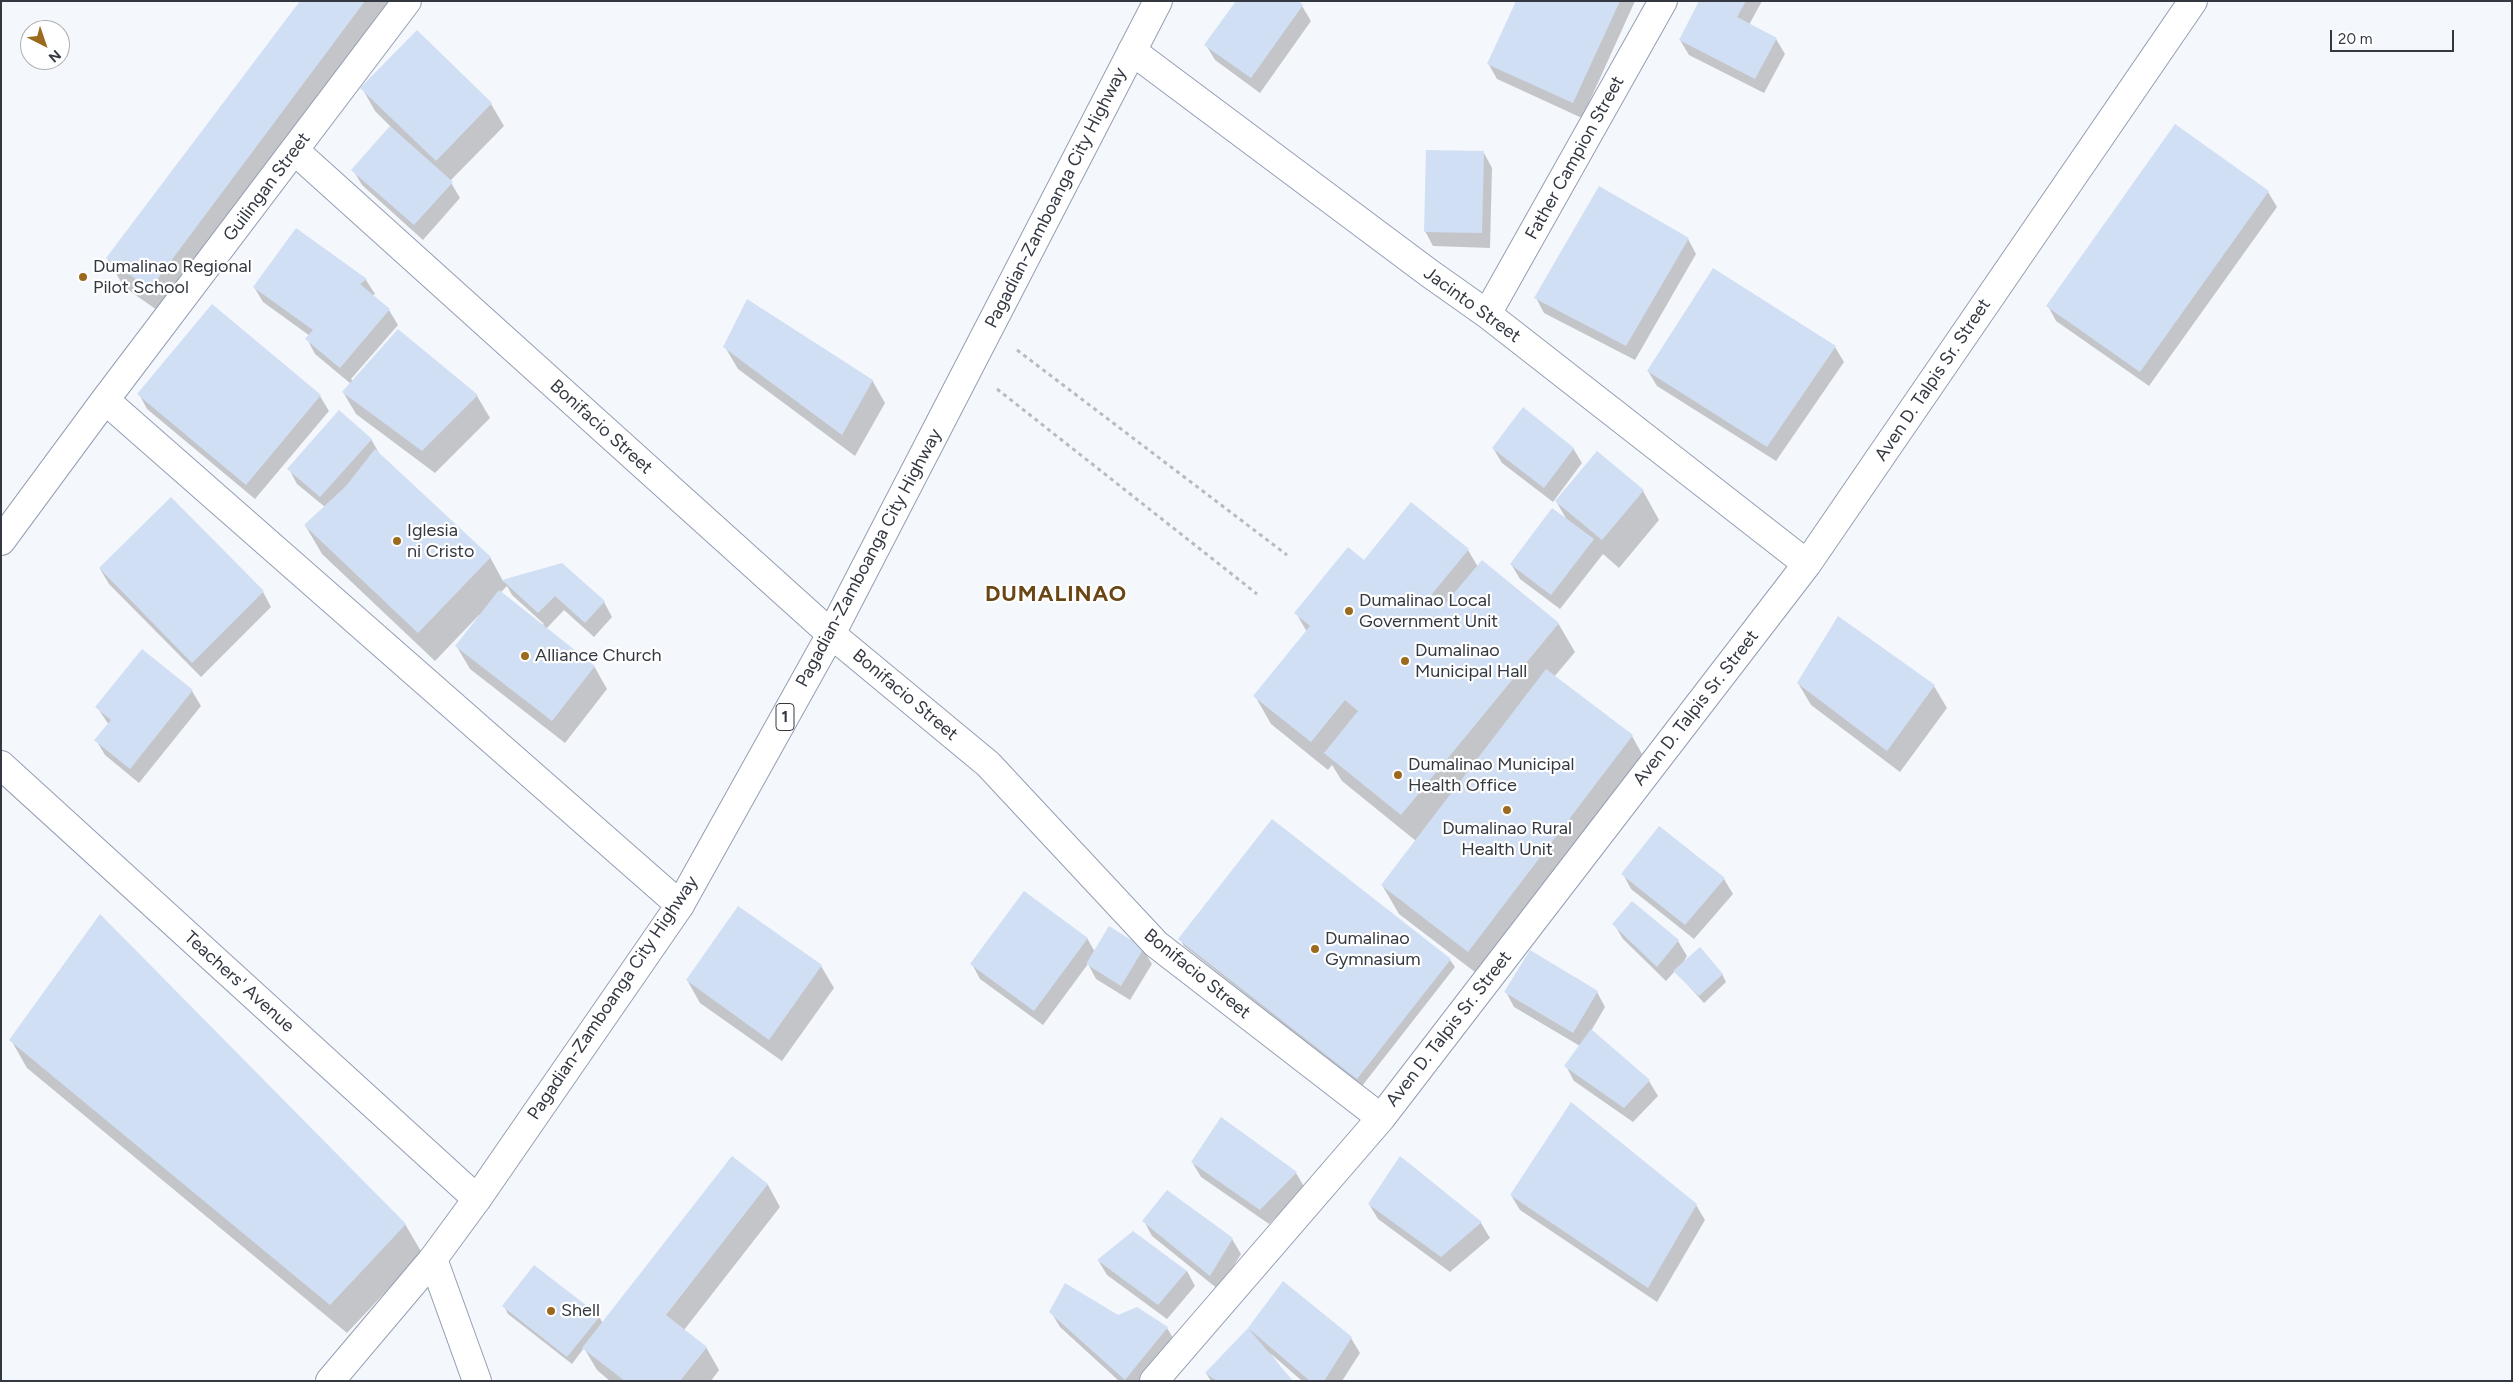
<!DOCTYPE html>
<style>
body{margin:0}
#map{position:relative;width:2513px;height:1382px;overflow:hidden;background:#f4f7fc;font-family:Figtree,sans-serif}
canvas{display:block}
.frame{position:absolute;inset:0;border:2px solid #333841;pointer-events:none}
.north{position:absolute;left:20px;top:20px;width:50px;height:50px;box-sizing:border-box;background:#fff;border:1px solid #adafb3;border-radius:50%;rotate:139deg;font-size:14px;font-weight:700;line-height:20px;text-align:center;color:#333841}
.north::after{content:'';display:block;margin:auto;width:18px;height:22px;background:#9c6a1f;clip-path:polygon(50% 0,100% 100%,50% 72%,0 100%)}
.scale{position:absolute;left:2330px;top:30px;width:124px;height:22px;box-sizing:border-box;border:2px solid #333841;border-top:0;padding-left:6px;font-size:15px;line-height:18px;white-space:nowrap;color:#333841;-webkit-text-stroke:4px #fff;paint-order:stroke}
</style>
<div id="map">
<canvas width="2513" height="1382"></canvas>
<div class="frame"></div>
<div class="north">N</div>
<div class="scale">20 m</div>
</div>
<script>
const c = document.querySelector('canvas').getContext('2d');
c.lineJoin = 'round';
function fillPath(path, color) { c.fillStyle = color; c.fill(path, 'evenodd'); }
function strokePath(path, color, width, dash) { c.strokeStyle = color; c.lineWidth = width; c.lineCap = dash ? 'butt' : 'round'; c.setLineDash(dash || []); c.stroke(path); }
function drawText(font, color, halo, rows, align = 'center') {
  c.font = font + ' Figtree,sans-serif'; c.lineWidth = 4.5; c.setLineDash([]); c.textBaseline = 'middle'; c.strokeStyle = halo; c.fillStyle = color; for (const [text, x, y, turn = 0] of rows) {
    c.save(); c.translate(x, y); c.rotate((+turn || 0) * Math.PI / 180); c.textAlign = isNaN(turn) ? turn : align; if (halo) c.strokeText(text, 0, 0); c.fillText(text, 0, 0); c.restore();
  }
}
fillPath(new Path2D(`
 M301,1h102l-236,316 -43,-30 -17,-29z
 M1517,1h118l-53,117 -85,-39 -9,-16z
 M1700,1h62l-13,24 27,14 9,15 -21,39 -75,-38 -9,-15z
 M1302,6l9,15 -51,72 -45,-33 -9,-15z
 M362,88l129,16 13,22 -54,55 10,17 -37,42 -61,-55 -9,-15 38,-43 -16,-16z
 M1484,153l8,15 -2,80 -57,-2 -8,-15z
 M2268,192l9,15 -128,179 -93,-65 -8,-15z
 M296,230l70,50 9,14 -3,2 17,14 9,15 -47,54 2,2 45,-51 79,66 13,22 -55,55 -79,-59 -13,-22 8,-8 -36,-30 -8,-15 3,-3 -47,-34 -9,-15z
 M1688,239l8,15 -61,106 -91,-47 -8,-15z
 M212,306l108,90 9,15 -74,88 -108,-90 -8,-15z
 M725,347l147,33 13,23 -30,53 -117,-87z
 M1835,347l9,15 -68,99 -119,-75 -9,-15z
 M371,439l9,16 110,102 13,24 101,21 8,15 -18,20 -30,-27 -18,19 48,37 13,23 -42,54 -95,-74 -13,-22 24,-31 -2,-1 -44,46 -113,-107 -17,-29 20,-18 -28,-23 -8,-15zM507,586l5,9 32,29 -2,2 -42,-33z
 M1493,448h80l9,15 -29,39 -51,-39z
 M1643,491l16,29 -40,48 -16,-14 -43,55 -40,-30 -9,-15 57,-42 -12,-21z
 M1468,550l10,17 80,56 17,29 -21,25 78,59 16,29 -164,214 -85,-65 -17,-29 34,-44 -74,-60 -10,-16 -4,5 -57,-46 -16,-28 52,-64 -11,-19 68,-51z
 M100,569l163,23 8,15 -70,70 -92,-93z
 M142,651l50,40 9,15 -62,77 -34,-28 -9,-15 13,-15 -12,-18z
 M1798,683l136,3 13,22 -47,64 -89,-67z
 M1273,821l177,139 5,7 -93,119 -178,-140 -4,-7z
 M1660,827l64,52 9,15 -39,45 -63,-50 -8,-15z
 M1633,903l45,38 9,15 -4,7 39,11 4,8 -22,21 -29,-32 -9,10 -43,-42 -9,-15z
 M1087,938l8,14 48,-3 9,15 -22,36 -34,-21 -8,-15 -45,61 -63,-46 -8,-15z
 M821,966l13,22 -52,73 -82,-58 -13,-23z
 M1506,992h91l8,15 -14,24 58,50 9,15 -25,26 -59,-41 -8,-15 14,-20 -66,-39z
 M11,1040l394,184 17,29 -75,80 -320,-265z
 M733,1158l35,27 12,22 -96,123 22,17 13,23 -8,11h-101l-13,-11 -13,-22 -12,16 -64,-50 -4,-8 95,10 4,8z
 M1192,1162l104,11 9,15 -36,36 -68,-47z
 M1511,1195l185,10 9,15 -48,82 -137,-92z
 M1369,1204l112,19 9,15 -40,34 -72,-53z
 M1144,1221l88,18 9,15 -22,36 -67,-54z
 M1098,1260l89,11 8,15 -28,33 -60,-44z
 M1137,1309l30,19 9,15 -31,38h-26l-59,-54 -9,-15 67,5z
 M1249,1329l102,9 9,15 -18,28h-40l-32,-28 21,28h-80l-5,-8z`), '#0003');
fillPath(new Path2D(`
 M300,1h65l-215,288 -44,-31z
 M1236,1h63l4,4 -52,73 -47,-33z
 M1516,1h104l-47,102 -86,-39z
 M1699,1h47l-9,16 40,21 -22,41 -76,-39z
 M417,30l75,73 -56,58 -76,-73z
 M2175,124l94,67 -129,181 -94,-66z
 M390,126l63,56 -39,43 -63,-55z
 M1426,150l58,1 -2,82 -58,-1z
 M1599,186l90,52 -63,108 -92,-48z
 M296,228l71,51 -7,5 30,25 -50,59 -35,-29 8,-9 -60,-43z
 M1713,268l123,78 -69,101 -120,-76z
 M747,299l126,81 -31,55 -119,-88z
 M212,304l109,91 -75,90 -109,-91z
 M398,329l80,66 -56,56 -80,-59z
 M1523,407l51,41 -30,40 -52,-40z
 M339,410l33,29 -52,58 -33,-28z
 M375,449l116,108 -73,76 -114,-108 42,-39z
 M1597,451l47,39 -42,50 -47,-39z
 M171,497l93,94 -72,72 -93,-95z
 M1411,502l58,47 -37,45 13,10 37,-44 77,63 -158,192 -77,-62 34,-42 -13,-11 -34,42 -58,-46 57,-70 -16,-13 54,-66 16,13z
 M1552,508l42,31 -43,56 -41,-31z
 M562,563l43,38 -20,22 -30,-27 -17,17 -36,-33z
 M499,590l96,76 -43,55 -97,-75z
 M1838,616l97,69 -48,66 -90,-68z
 M142,649l51,41 -63,79 -36,-29 17,-20 -16,-13z
 M1546,669l87,66 -165,217 -87,-67z
 M1272,819l179,140 -94,120 -179,-140z
 M1659,826l66,52 -40,47 -64,-51z
 M1024,891l64,47 -54,73 -64,-47z
 M1632,901l47,39 -22,27 -45,-43z
 M738,906l84,59 -53,75 -83,-60z
 M100,914l306,310 -76,81 -321,-265z
 M1109,926l35,22 -23,38 -35,-22z
 M1700,947l23,27 -24,22 -26,-25z
 M1530,950l68,41 -25,42 -69,-41z
 M1591,1029l59,51 -26,28 -60,-42z
 M1571,1102l126,102 -49,84 -138,-93z
 M1221,1117l76,55 -37,38 -69,-48z
 M732,1156l36,28 -102,131 41,32 -27,34h-55l-43,-33z
 M1400,1156l82,66 -41,35 -73,-53z
 M1167,1190l66,48 -23,38 -68,-55z
 M1133,1231l54,40 -29,34 -61,-45z
 M534,1265l66,51 -33,41 -65,-51z
 M1283,1281l69,56 -28,44h-14l-62,-53z
 M1065,1283l53,32 19,-8 31,20 -43,53 -76,-68z
 M1248,1328l45,53h-76l-12,-8z`), '#d1dff5');
const street = new Path2D(`
 M1132,51l297,222 58,41 320,250
 M294,150l537,484 157,130 168,180 225,174
 M1487,314l176,-313
 M105,400l575,505
 M1,541l104,-141 302,-399
 M433,1259l44,122
 M1154,1381l227,-263 426,-554 386,-563`);
const secondary = new Path2D(`
 M1,765l476,434`);
const highway = new Path2D(`
 M330,1381l103,-122 44,-60 203,-294 151,-271 327,-633`);
strokePath(street, '#939fb4', 30);
strokePath(secondary, '#939fb4', 30);
strokePath(highway, '#939fb4', 30);
strokePath(new Path2D(`
 M1017,350l270,205
 M997,389l260,205`), '#b8bcc2', 3, [4, 4]);
strokePath(street, '#fff', 28);
strokePath(secondary, '#fff', 28);
strokePath(highway, '#fff', 28);
for (const [x, y, r, color] of [
 [83,277,5,"#9c6a1f"],
 [397,541,5,"#9c6a1f"],
 [1349,611,5,"#9c6a1f"],
 [525,656,5,"#9c6a1f"],
 [1405,661,5,"#9c6a1f"],
 [1398,775,5,"#9c6a1f"],
 [1507,810,5,"#9c6a1f"],
 [1315,949,5,"#9c6a1f"],
 [551,1311,5,"#9c6a1f"]
]) { const dot = new Path2D(); dot.arc(x, y, r, 0, 2 * Math.PI); c.fillStyle = color; c.fill(dot); strokePath(dot, '#fff', 2); }
for (const [x, y, w] of [
 [785,717,18]
]) { const box = new Path2D(); box.roundRect(x - w / 2, y - 13.5, w, 27, 4); c.fillStyle = '#fff'; c.fill(box); strokePath(box, '#333841', 1); }
drawText('bold 16px', '#333841', null, [
 ["1",785,717]
]);
drawText('18px', '#333841', '#fff', [
 ["Father Campion Street",1575,158,-61],
 ["Guilingan Street",267,187,-53],
 ["Pagadian-Zamboanga City Highway",1056,198,-63],
 ["Jacinto Street",1472,305,36],
 ["Aven D. Talpis Sr. Street",1933,380,-56],
 ["Bonifacio Street",601,427,42],
 ["Pagadian-Zamboanga City Highway",869,558,-62],
 ["Bonifacio Street",905,695,40],
 ["Aven D. Talpis Sr. Street",1696,708,-52],
 ["Bonifacio Street",1197,974,39],
 ["Teachers' Avenue",239,982,42],
 ["Pagadian-Zamboanga City Highway",613,998,-56],
 ["Aven D. Talpis Sr. Street",1449,1029,-52]
]);
drawText('18px', '#333841', '#fff', [
 ["Dumalinao Regional",93,267],
 ["Pilot School",93,288],
 ["Iglesia",407,531],
 ["ni Cristo",407,552],
 ["Dumalinao Local",1359,601],
 ["Government Unit",1359,622],
 ["Dumalinao",1415,651],
 ["Municipal Hall",1415,672],
 ["Alliance Church",535,656],
 ["Dumalinao Municipal",1408,765],
 ["Health Office",1408,786],
 ["Dumalinao Rural",1507,829,"center"],
 ["Health Unit",1507,850,"center"],
 ["Dumalinao",1325,939],
 ["Gymnasium",1325,960],
 ["Shell",561,1311]
], 'left');
c.letterSpacing = '1px';
drawText('bold 22px', '#694614', '#fff', [
 ["DUMALINAO",1056,595]
]);
c.letterSpacing = '0px';
</script>
